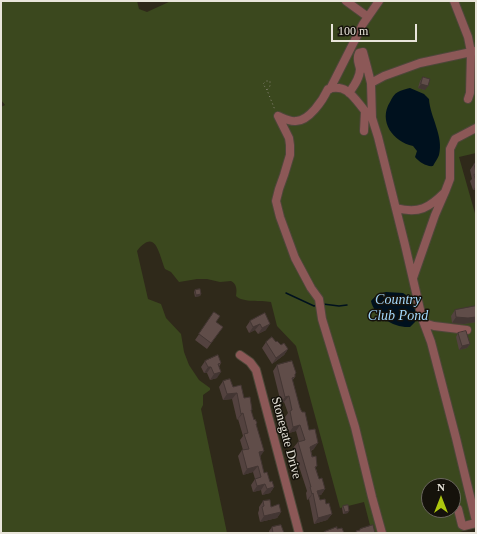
<!DOCTYPE html>
<style>
body{margin:0}
#map{position:relative;width:477px;height:534px;overflow:hidden;background:#2f291a;font-family:"Times New Roman",serif}
canvas{display:block}
.frame{position:absolute;inset:0;border:2px solid #e9e5db;pointer-events:none}
.north{position:absolute;left:421px;top:478px;width:40px;height:40px;box-sizing:border-box;background:#15120b;border:1px solid #6a665e;border-radius:50%;rotate:0deg;font-size:11px;font-weight:700;line-height:16px;text-align:center;color:#e9e5db}
.north::after{content:'';display:block;margin:auto;width:14px;height:18px;background:#adc60e;clip-path:polygon(50% 0,100% 100%,50% 72%,0 100%)}
.scale{position:absolute;left:331px;top:24px;width:86px;height:18px;box-sizing:border-box;border:2px solid #e9e5db;border-top:0;padding-left:5px;font-size:12px;line-height:14px;white-space:nowrap;color:#e9e5db;-webkit-text-stroke:3px #15120b;paint-order:stroke}
</style>
<div id="map">
<canvas width="477" height="534"></canvas>
<div class="frame"></div>
<div class="north">N</div>
<div class="scale">100 m</div>
</div>
<script>
const c = document.querySelector('canvas').getContext('2d');
c.lineJoin = 'round';
function fillPath(path, color) { c.fillStyle = color; c.fill(path, 'evenodd'); }
function strokePath(path, color, width, dash) { c.strokeStyle = color; c.lineWidth = width; c.lineCap = dash ? 'butt' : 'round'; c.setLineDash(dash || []); c.stroke(path); }
function drawText(font, color, halo, rows, align = 'center') {
  c.font = font + ' "Times New Roman",serif'; c.lineWidth = 3; c.setLineDash([]); c.textBaseline = 'middle'; c.strokeStyle = halo; c.fillStyle = color; for (const [text, x, y, turn = 0] of rows) {
    c.save(); c.translate(x, y); c.rotate((+turn || 0) * Math.PI / 180); c.textAlign = isNaN(turn) ? turn : align; if (halo) c.strokeText(text, 0, 0); c.fillText(text, 0, 0); c.restore();
  }
}
fillPath(new Path2D(`
 M1,1h136l2,8 8,3 24,-11h305v152l-17,4 17,60v311l-21,5h-83l-8,-31 -24,6 -44,-162 -19,-20 -6,-24c-10,-2 -28,1 -35,-6 1,-6 1,-12 -5,-15l-11,1 -13,-3h-10l-18,3 -8,-10 -6,-3c-6,-14 -9,-42 -28,-18l11,48 13,5 5,14 15,16 3,18 5,13 10,15 11,8v2l-7,5v10l-2,4 26,124h-226v-426l4,-2 -4,-5zM429,486h24v24h-24z`), '#3b481e');
fillPath(new Path2D(`
 M410,88l14,6 5,5c1,18 15,37 10,56 -1,3 -4,7 -6,11 -6,1 -14,-4 -18,-9l2,-6 -4,-5c-20,-4 -35,-25 -23,-44 2,-4 4,-8 8,-10 3,-2 8,-3 12,-4z
 M386,292l17,1 6,4 7,14 -1,11 -5,5c-16,1 -36,-11 -39,-26 5,-6 9,-8 15,-9z`), '#00111e');
strokePath(new Path2D(`
 M286,293l28,13 3,-1
 M323,304l16,2 8,-1`), '#00111e', 1.5);
const minor = new Path2D(`
 M346,1l22,16
 M454,1l14,36 3,15 -1,41 -2,6
 M367,67l4,16
 M330,89l33,-65 16,-23
 M349,93c5,-7 11,-15 11,-24 -1,-6 -4,-10 -1,-16l4,-1 4,15 -7,3
 M365,111c-11,-13 -18,-28 -37,-22 -5,11 -19,32 -32,32 -6,1 -13,-3 -18,-5l11,22 1,7v10l-6,20 -5,14 -3,12 4,16 15,41 16,30 8,11 3,20 33,108 17,70 10,36
 M372,118l-1,-35 13,-7 36,-13 56,-12
 M364,131l1,-20 7,7 6,19 27,108 17,73 9,24 25,96 20,83
 M445,192l5,-13v-30l5,-10 21,-11
 M396,208c23,6 33,0 49,-16l-10,23 -22,63
 M424,323l10,3 33,4
 M240,355l10,7 6,8 43,163
 M458,509l4,16 2,1 12,-3`);
strokePath(minor, '#4d4739', 10);
strokePath(new Path2D(`
 M267,90l-4,-6 3,-3h4v5l-3,4 8,20`), '#8b8679', 1, [1, 3]);
strokePath(minor, '#8c5857', 8);
fillPath(new Path2D(`
 M423,77l2,13 -7,-2 2,-7z
 M476,163v27h-3l-3,-9 2,-2 -2,-9 4,-6z
 M195,290l6,4 -1,2 -5,1 -1,-5z
 M476,306v16l-12,2 -12,-1 -1,-7 4,-6z
 M214,312l2,10 7,5 -16,22 -12,-9z
 M265,313l1,17 -8,4 -3,-4 -6,3 -3,-6 4,-6z
 M458,333l12,11 -3,4 -8,2 -3,-13z
 M266,342h10l12,7 -4,6 -12,9 -10,-16z
 M205,361l16,2 -2,4 -2,11 -7,2 -3,-7h-3l-3,-6z
 M277,365l18,10v2l-3,4 8,27 14,41 -3,2 8,28 6,10 -4,6h-2l1,5 6,4 6,10 -5,6 -13,4 -5,-25 -2,1 -1,-7 1,-2 -14,-43 5,-6h1l-3,-11 -7,2 -4,-16 3,-4 -4,-11 -3,1 -8,-32z
 M223,381l10,6 11,11 7,13 3,9 3,3 -1,1 4,33 4,16 10,14 -4,6 -8,2 -1,-5 -8,2 -2,-7 4,-6 -2,-7 -10,3 -5,-19 4,-6h1l-3,-10 3,-4 -5,-17 -1,1 -5,-21 -9,1 -4,-13z
 M263,501l18,11 -4,6 -17,4 -2,-9 1,-3v-3z
 M343,506l5,7 -5,1 -1,-6z
 M272,527l12,6h-15v-2z`), '#53423f');
fillPath(new Path2D(`
 M421,84l7,2 -3,4 -7,-2z
 M476,186v4h-3z
 M201,294l-1,2 -5,1 1,-2z
 M456,317h20v5l-12,2 -12,-1z
 M260,324l-5,6 -6,3 4,-6z
 M270,324l-4,6 -8,4 4,-6z
 M470,344l-3,4 -8,2 3,-4z
 M288,349l-4,6 -12,9 4,-6z
 M208,367h3l-4,6h-3z
 M221,372l-4,6 -7,2 4,-6z
 M237,393l-5,6 -9,1 4,-6z
 M289,396l-5,6 -3,1 4,-6z
 M243,413l-5,6 -1,1 4,-6z
 M300,425l-4,6 -7,2 4,-6z
 M318,443l-4,6 -9,3 5,-5z
 M264,451l-4,6 -1,-5z
 M258,466l-5,6 -10,3 4,-6z
 M265,484l-4,6 -8,2 4,-6z
 M274,487l-4,6 -8,2 5,-6z
 M325,489l-4,6 -8,2 4,-6z
 M313,493l-4,6 -2,1 5,-6z
 M349,511l-1,2 -5,1 2,-2z
 M281,512l-4,6 -17,4 4,-6z
 M332,514l-5,6 -13,4 4,-6z`), '#433633');
const building = new Path2D(`
 M423,77l7,2 -2,7 -7,-2z
 M476,163v10l-2,-9z
 M476,174v7l-2,-6z
 M200,289l1,5 -5,1 -1,-5z
 M476,306v11l-8,1 -12,-1 -1,-7z
 M214,312l6,4 -4,6 7,5 -12,16 -12,-9z
 M265,313l5,11 -8,4 -2,-4 -7,3 -3,-6z
 M466,331l4,13 -8,2 -4,-13z
 M272,337l4,5 1,-1 4,4 3,-2 4,6 -12,9 -10,-16z
 M218,355l3,8 -3,1 3,8 -7,2 -3,-7h-3l-3,-6z
 M292,361l4,12 -1,1v3l-3,1 8,30 2,4h3l4,18 6,-1 3,14 -8,4 2,10 4,-1 1,10 -2,1 4,12 3,-1 3,11 -8,2 3,9 5,-1 1,5 3,-1 3,11 -14,4 -5,-25 -1,1 -2,-7h1l-13,-45 7,-2 -5,-15 -7,2 -3,-16 2,-1 -3,-14 -4,1 -8,-32z
 M230,379l3,8 8,-2 3,13 6,-1 2,13h-1l3,10 1,-1 2,4 -1,1 8,27 -5,1 5,21 3,-1 3,10 2,-1 2,6 -7,2 -2,-5 -8,2 -2,-7 6,-2 -3,-11 -11,3 -5,-19 7,-1 -5,-15 4,-1 -5,-20 -2,1 -4,-21 -10,1 -4,-13z
 M270,500l1,7 8,-3 2,8 -17,4 -2,-9 2,-1 -1,-5z
 M348,505l1,6 -4,1 -2,-6z
 M281,525l3,8h-11l-1,-6z
 M373,525l2,8h-18l-1,-2 4,-1v-1z
 M337,527v2l5,-1 2,5h-20v-1z`);
fillPath(building, '#604d49');
strokePath(building, '#433633', 1);
drawText('13px', '#e9e5db', '#15120b', [
 ["Stonegate Drive",286,438,75]
]);
drawText('italic 14px', '#a2d7fb', '#15120b', [
 ["Country",398,300],
 ["Club Pond",398,316]
]);
</script>
